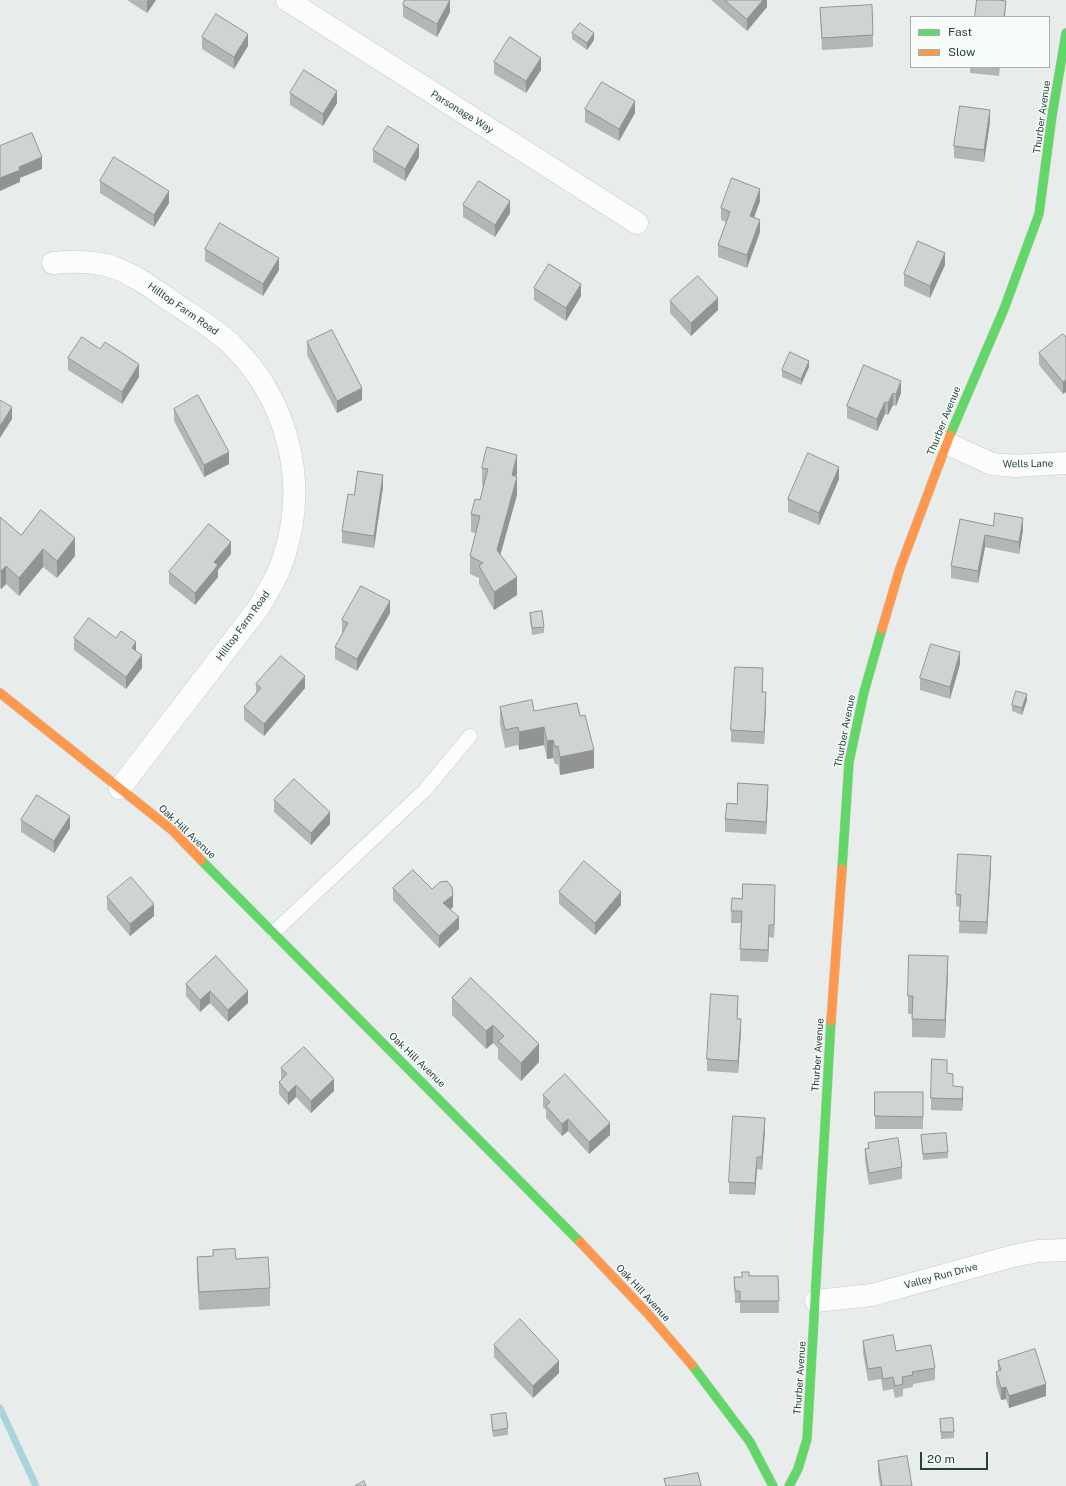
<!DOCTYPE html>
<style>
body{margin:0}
#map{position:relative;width:1066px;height:1486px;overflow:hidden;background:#e8edeb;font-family:"Public Sans",sans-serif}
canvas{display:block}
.legend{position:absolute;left:910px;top:16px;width:140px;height:52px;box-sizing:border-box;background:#f7fbf9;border:1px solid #a3b1ad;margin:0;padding:5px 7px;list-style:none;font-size:12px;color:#24423a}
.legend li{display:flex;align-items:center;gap:8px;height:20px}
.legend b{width:20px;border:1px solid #a3b1ad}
.scale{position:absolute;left:920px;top:1452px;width:68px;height:18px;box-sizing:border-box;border:2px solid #24423a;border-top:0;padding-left:5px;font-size:12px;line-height:14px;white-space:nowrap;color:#24423a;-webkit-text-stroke:3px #f7fbf9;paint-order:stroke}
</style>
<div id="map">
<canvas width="1066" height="1486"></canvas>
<ul class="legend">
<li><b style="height:5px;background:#63d668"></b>Fast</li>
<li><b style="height:5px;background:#ff974d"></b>Slow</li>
</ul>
<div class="scale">20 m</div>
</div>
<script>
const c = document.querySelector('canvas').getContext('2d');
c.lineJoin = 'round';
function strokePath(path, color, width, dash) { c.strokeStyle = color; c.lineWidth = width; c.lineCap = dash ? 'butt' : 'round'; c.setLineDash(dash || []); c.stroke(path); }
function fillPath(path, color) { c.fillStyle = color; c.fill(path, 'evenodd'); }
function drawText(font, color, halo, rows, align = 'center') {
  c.font = font + ' "Public Sans",sans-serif'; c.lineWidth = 3; c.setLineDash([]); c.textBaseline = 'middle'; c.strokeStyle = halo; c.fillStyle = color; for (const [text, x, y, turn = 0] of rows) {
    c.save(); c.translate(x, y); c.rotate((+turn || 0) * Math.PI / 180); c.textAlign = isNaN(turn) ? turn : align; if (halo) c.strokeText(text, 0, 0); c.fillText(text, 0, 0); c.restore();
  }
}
strokePath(new Path2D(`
 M0,1408l36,78`), '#a9d4db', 7);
const lane = new Path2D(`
 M274,932l151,-142 45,-54`);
const street = new Path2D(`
 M287,0l350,223
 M53,263c60,-6 77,10 124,42 19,13 40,25 56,41 54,54 75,134 52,207 -5,19 -16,37 -26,54l-139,181
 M946,443l46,21 23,2 51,-3
 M816,1301l56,-6 141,-39 25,-5 28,-1`);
const fast = new Path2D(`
 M950,435l54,-126 35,-95 13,-98 14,-83
 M201,860l379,382
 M842,869l7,-107 15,-70 18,-63
 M692,1365l58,77 23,44
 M789,1486l9,-17 9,-30 24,-418`);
const slow = new Path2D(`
 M882,629l18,-61 50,-133
 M0,693l172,137 29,30
 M831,1021l11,-152
 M580,1242l68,72 44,51`);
strokePath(lane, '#c5cac8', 15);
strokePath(street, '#c5cac8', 23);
strokePath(fast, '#c3cbc8', 10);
strokePath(slow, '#c3cbc8', 10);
strokePath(lane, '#fcfcfc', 14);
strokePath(street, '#fcfcfc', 22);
strokePath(fast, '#63d668', 9);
strokePath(slow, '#ff974d', 9);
fillPath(new Path2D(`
 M127,0h29l-9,13z
 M711,0h56v7l-20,24z
 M403,5l47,7 -13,25 -34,-20z
 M820,8l53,27v12l-51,3z
 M572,33l22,7 -7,10 -15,-11z
 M202,37l46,9 -14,23 -32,-20z
 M494,62l47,8 -15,23 -32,-19z
 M970,67h30l-1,9 -29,-3z
 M290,93l47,10 -14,23 -33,-21z
 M585,109l50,4 -16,28 -34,-19z
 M990,122l-6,40 -30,-4v-12z
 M373,150l46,7 -14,24 -32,-19z
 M100,181l69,22 -15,24 -54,-34z
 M760,201l-6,17 6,14 -13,36 -29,-11v-12l8,-23 -5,-2v-12z
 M463,205l47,8 -15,24 -32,-20z
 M205,249l74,21 -16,26 -58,-35z
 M945,265l-15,33 -26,-12v-12z
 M534,288l47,8 -15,25 -32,-21z
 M670,301l48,9 -27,26 -21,-23z
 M1066,337l-3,57 -24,-29v-12z
 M307,342l55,58 -25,13 -30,-58z
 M68,358l71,19 -17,27 -54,-34z
 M864,365l37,28 -5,13 -3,-1 -5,10 -3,-1 -8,17 -30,-13v-12z
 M809,367l-8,18 -19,-8v-7z
 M174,409l55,55 -25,13 -30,-56z
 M482,468l35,5 -1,3 1,19 -17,59 17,41 -23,15 -15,-26v-6l-9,-4v-18l6,-23 -5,-1v-18l9,-14 3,-14 -1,-1z
 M839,479l-20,46 -31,-13v-13z
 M383,487l-9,61 -32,-5v-12l12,-36z
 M0,517l21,18 54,21 -18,22 -14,-11 -24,29 -13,-12 -5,5 -1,-1z
 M993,526l30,4 -4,24 -34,-7 -7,36 -27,-5v-12z
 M231,554l-13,16v7l-23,28 -26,-21v-12z
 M390,613l-33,58 -22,-12v-12l8,-14 -1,-1v-12z
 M530,613l14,14v6l-12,2 -2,-16z
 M74,638l62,13 6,17 -16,21 -52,-39z
 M960,664l-10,35 -30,-9v-12z
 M763,680v12l3,13 -2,39 -33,-2v-12z
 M256,684l49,4 -41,48 -20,-16v-13l12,-14z
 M1027,700l-5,15 -10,-4v-6z
 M500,707l80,9 14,52 -34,7 -2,-11h-3l-2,-6 -6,1 -3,-14 -25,5 -1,-5 -13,3 -5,-24z
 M768,797l-2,37 -41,-2v-13l12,-15z
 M274,800l56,24 -19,21 -37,-33z
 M21,820l49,8 -16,25 -33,-21z
 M991,868l-4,66 -28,-1 1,-26 -4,-1v-12z
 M393,888l39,1 21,18 -3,2 9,20 -20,19 -46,-48z
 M559,892l62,13 -26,30 -36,-31z
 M107,897l47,19 -24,20 -23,-27z
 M775,897l-1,41 -5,-1 -1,25 -28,-1 1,-38h-10l1,-25 10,1z
 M216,956l32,47 -20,19 -18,-19 -10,9 -14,-16v-12z
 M948,974l-3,64 -33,-1v-23h-4v-18z
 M471,978l68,84 -18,19 -23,-22v-11l-5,-5 -7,6 -34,-34v-17z
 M738,1008l-1,11 4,13 -3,41 -31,-2v-12z
 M281,1068l53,23 -23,22 -15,-16 -8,8 -9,-11v-12l2,-2z
 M947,1073l6,13 10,13 -1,12 -31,-1v-12z
 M875,1092h48v37h-48z
 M543,1095l67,40 -21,19 -21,-23 -6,5 -16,-18v-8l-3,-3z
 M765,1130l-3,40 -5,-1 -2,26 -26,-1v-12z
 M921,1135l27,17v6l-25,2z
 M868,1143l34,24v12l-33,6 -4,-24v-12l3,-1z
 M213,1250l57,38v18l-71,4 -2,-35v-18l16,-1z
 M749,1276h29l1,37h-39v-10h-5l-1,-26h8z
 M863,1341l33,10 39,17v12l-22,4v3l-10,2v7l-8,2 -2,-9 -10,2 -2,-12 -13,2 -5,-28z
 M494,1345l65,28 -26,25 -39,-41z
 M998,1361l48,35 -37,12 -3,-9 -5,1 -5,-16v-12l2,-1z
 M491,1415l17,13v7l-15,2 -2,-16z
 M940,1419l14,13v6l-13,1z
 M878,1461l34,25h-32l-2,-13z`), '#b2b6b5');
fillPath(new Path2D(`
 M148,0h8l-9,13v-12z
 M450,0v12l-13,25v-13z
 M763,0h4v7l-20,24v-12z
 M1006,1l-1,16h-1z
 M594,33v7l-7,10v-7z
 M248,34v12l-14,23v-12z
 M541,58v12l-15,23v-12z
 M337,91v12l-14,23v-12z
 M635,101v12l-16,28v-12z
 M990,110v12l-6,40v-12z
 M419,145v12l-14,24v-12z
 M42,157v12l-22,9v4l-20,9v-13l19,-11z
 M760,189v12l-10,27v-12z
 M169,191v12l-15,24v-12z
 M510,201v12l-15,24v-12z
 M760,220v12l-13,36v-13z
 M945,253v12l-15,33v-12z
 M279,258v12l-16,26v-12z
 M581,284v12l-15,25v-13z
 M718,298v12l-27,26v-13z
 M809,361v6l-8,18v-6z
 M139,364v13l-17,27v-12z
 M1066,380v12l-3,2v-12z
 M901,381v12l-5,13v-12z
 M362,388v12l-25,13v-12z
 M893,393v12l-5,10v-12z
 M885,402v12l-8,17v-12z
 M12,407v12l-12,19v-12z
 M229,452v12l-25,13v-12z
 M517,455v18l-5,20v-18z
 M839,467v12l-20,46v-12z
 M383,475v12l-9,61v-12z
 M517,477v18l-20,72v-17z
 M1023,518v12l-4,24v-12z
 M985,535v12l-7,36v-12z
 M75,538v18l-18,22v-17z
 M231,542v12l-13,16v7l-23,28v-12l19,-31z
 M43,549v18l-24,29v-18z
 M6,566v18l-5,5v-18z
 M517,577v18l-23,15v-18z
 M390,601v12l-33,58v-12z
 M136,642v12l-4,-6z
 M960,652v12l-10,35v-12z
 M142,655v13l-16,21v-12z
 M305,676v12l-41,48v-12z
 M766,692v13l-2,39v-12z
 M1027,694v6l-5,15v-7z
 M544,727v18l-25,5v-18z
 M553,740v18l-6,1v-18z
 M594,750v18l-34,7v-18z
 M768,785v12l-2,37v-12z
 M330,812v12l-19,21v-12z
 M70,816v12l-16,25v-12z
 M991,856v12l-4,66v-12z
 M775,885v12l-1,41v-13z
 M621,892v13l-26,30v-12z
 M453,895v12l-10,8v-12z
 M154,904v12l-24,20v-12z
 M459,917v12l-20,19v-12z
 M769,925v12l-1,25v-12z
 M948,956v18l-3,64v-18z
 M210,991v12l-10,9v-12z
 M248,991v12l-20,19v-12z
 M741,1019v13l-3,41v-12z
 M493,1025v18l-7,6v-18z
 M539,1044v18l-18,19v-18z
 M334,1079v12l-23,22v-12z
 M296,1085v12l-8,8v-12z
 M963,1087v12l-1,12v-12z
 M765,1118v12l-3,40v-13z
 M568,1119v12l-6,5v-12z
 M610,1123v12l-21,19v-12z
 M757,1157v12l-2,26v-12z
 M559,1361v12l-26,25v-12z
 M1046,1384v12l-37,12v-12z
 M1006,1387v12l-5,1v-12z`), '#919493');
const building = new Path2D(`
 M405,0h45l-13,24 -34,-19z
 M725,0h38l-16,19z
 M977,0h21l8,1 -2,16h-29z
 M872,5l1,30 -51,3 -2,-30z
 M216,14l32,20 -14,23 -32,-20z
 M580,23l14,10 -7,10 -15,-10z
 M510,37l31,21 -15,23 -32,-19z
 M304,70l33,21 -14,23 -33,-21z
 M602,82l33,19 -16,28 -34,-20z
 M960,106l30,4 -6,40 -30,-4z
 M388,126l31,19 -14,24 -32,-19z
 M32,133l10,24 -23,10 1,3 -20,8v-32z
 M114,157l55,34 -15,24 -54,-34z
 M732,178l28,11 -10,27 10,4 -13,35 -29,-10 12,-33 -9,-4z
 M479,181l31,20 -15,24 -32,-20z
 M220,223l59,35 -16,26 -58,-35z
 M918,241l27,12 -15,33 -26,-12z
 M549,264l32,20 -15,24 -32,-20z
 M698,276l20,22 -27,25 -21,-22z
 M332,330l30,58 -25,13 -30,-59z
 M1063,334l3,3v43l-3,2 -24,-29z
 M82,337l18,12 5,-7 34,22 -17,28 -54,-34z
 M790,352l19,9 -8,18 -19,-9z
 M864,365l37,16 -5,13 -3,-1 -5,10 -3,-1 -8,17 -30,-13z
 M198,395l31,57 -25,13 -30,-56z
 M0,400l12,7 -12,19z
 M487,447l30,8 -5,20 5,2 -20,73 20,27 -23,15 -15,-26 4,-3 -13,-7 10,-40 -9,-2 4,-15 5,1 8,-31 -6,-1z
 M808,453l31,14 -20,46 -31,-14z
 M358,471l25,4 -9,61 -32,-5 6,-37 6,1z
 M41,510l34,28 -18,23 -14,-12 -24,29 -13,-12 -5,5h-1v-54l21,18z
 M995,513l28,5 -4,24 -34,-7 -7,36 -27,-5 9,-47 33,7z
 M209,524l22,18 -17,20 4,3 -23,28 -26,-21z
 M361,586l29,15 -33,58 -22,-12 13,-24 -6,-3z
 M542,611l2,16 -12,1 -2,-15z
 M89,618l27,20 5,-7 15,11 -4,6 10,7 -16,22 -52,-39z
 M931,644l29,8 -10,35 -30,-9z
 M281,656l24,20 -41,48 -20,-17 17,-19 -5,-4z
 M735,667l28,1 -1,24h4l-2,40 -33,-2z
 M1016,691l11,3 -5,14 -10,-3z
 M532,700l2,11 43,-8 3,13 5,-1 9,35 -34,7 -2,-11 -3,1 -2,-7 -6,1 -3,-14 -25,5 -1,-5 -13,3 -5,-23z
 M294,779l36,33 -19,21 -37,-33z
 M738,783l30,2 -2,37 -41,-3 2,-16 10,1z
 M37,795l33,21 -16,25 -33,-21z
 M958,854l33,2 -4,66 -28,-1 2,-26 -5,-1z
 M584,861l37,31 -26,31 -36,-31z
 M413,870l19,19 8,-7 7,-1 5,6 1,8 -10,8 16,14 -20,19 -46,-48z
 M131,877l23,27 -24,20 -23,-27z
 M743,884l32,1 -1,40h-5l-1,25 -28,-1 2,-38h-11l1,-13 10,1z
 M909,955l39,1 -3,64 -33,-1 1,-23h-5z
 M216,956l32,35 -20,19 -18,-19 -10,9 -14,-16z
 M471,978l68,66 -18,19 -23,-22 6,-5 -11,-11 -7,6 -34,-33z
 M711,994l27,2 -1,23h4l-3,42 -31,-2z
 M304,1047l30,32 -23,22 -15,-16 -8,8 -9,-11 8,-8 -6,-6z
 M932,1059l15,1v13l6,1v12l10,1 -1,12 -31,-1z
 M565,1074l45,49 -21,19 -21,-23 -6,5 -16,-18 4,-4 -7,-7z
 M875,1092h48v25l-48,-1z
 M733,1116l32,2 -3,39h-5l-2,26 -26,-1z
 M946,1133l2,19 -25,2 -2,-19z
 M898,1138l4,29 -33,6 -4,-24 4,-1 -1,-5z
 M235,1249l1,10 32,-2 2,31 -71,4 -2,-35 16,-1v-6z
 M742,1272h7v4h29l1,25h-39v-10h-5l-1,-14h8z
 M520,1319l39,42 -26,25 -39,-41z
 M893,1335l3,16 35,-6 4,23 -23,4 1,3 -11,2 1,7 -8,2 -2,-9 -10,2 -2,-12 -13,2 -5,-28z
 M1035,1349l11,35 -37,12 -3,-9 -5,1 -5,-16 5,-2 -3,-9z
 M506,1413l2,15 -15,3 -2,-16z
 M953,1418l1,14h-13l-1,-13z
 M907,1456l5,30h-30l-4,-25z
 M698,1473l3,13h-35l-2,-7z
 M364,1481l2,5h-11z`);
fillPath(building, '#cfd4d2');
strokePath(building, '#919493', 1);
drawText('10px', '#24423a', '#f7fbf9', [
 ["Parsonage Way",462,112,32],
 ["Thurber Avenue",1042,117,-82],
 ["Hilltop Farm Road",183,309,35],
 ["Thurber Avenue",944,421,-68],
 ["Wells Lane",1028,464,-1],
 ["Hilltop Farm Road",243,626,-54],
 ["Thurber Avenue",845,731,-79],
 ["Oak Hill Avenue",187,832,43],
 ["Thurber Avenue",818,1055,-86],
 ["Oak Hill Avenue",417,1060,44],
 ["Valley Run Drive",941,1276,-15],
 ["Oak Hill Avenue",643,1293,47],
 ["Thurber Avenue",800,1378,-86]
]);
</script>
